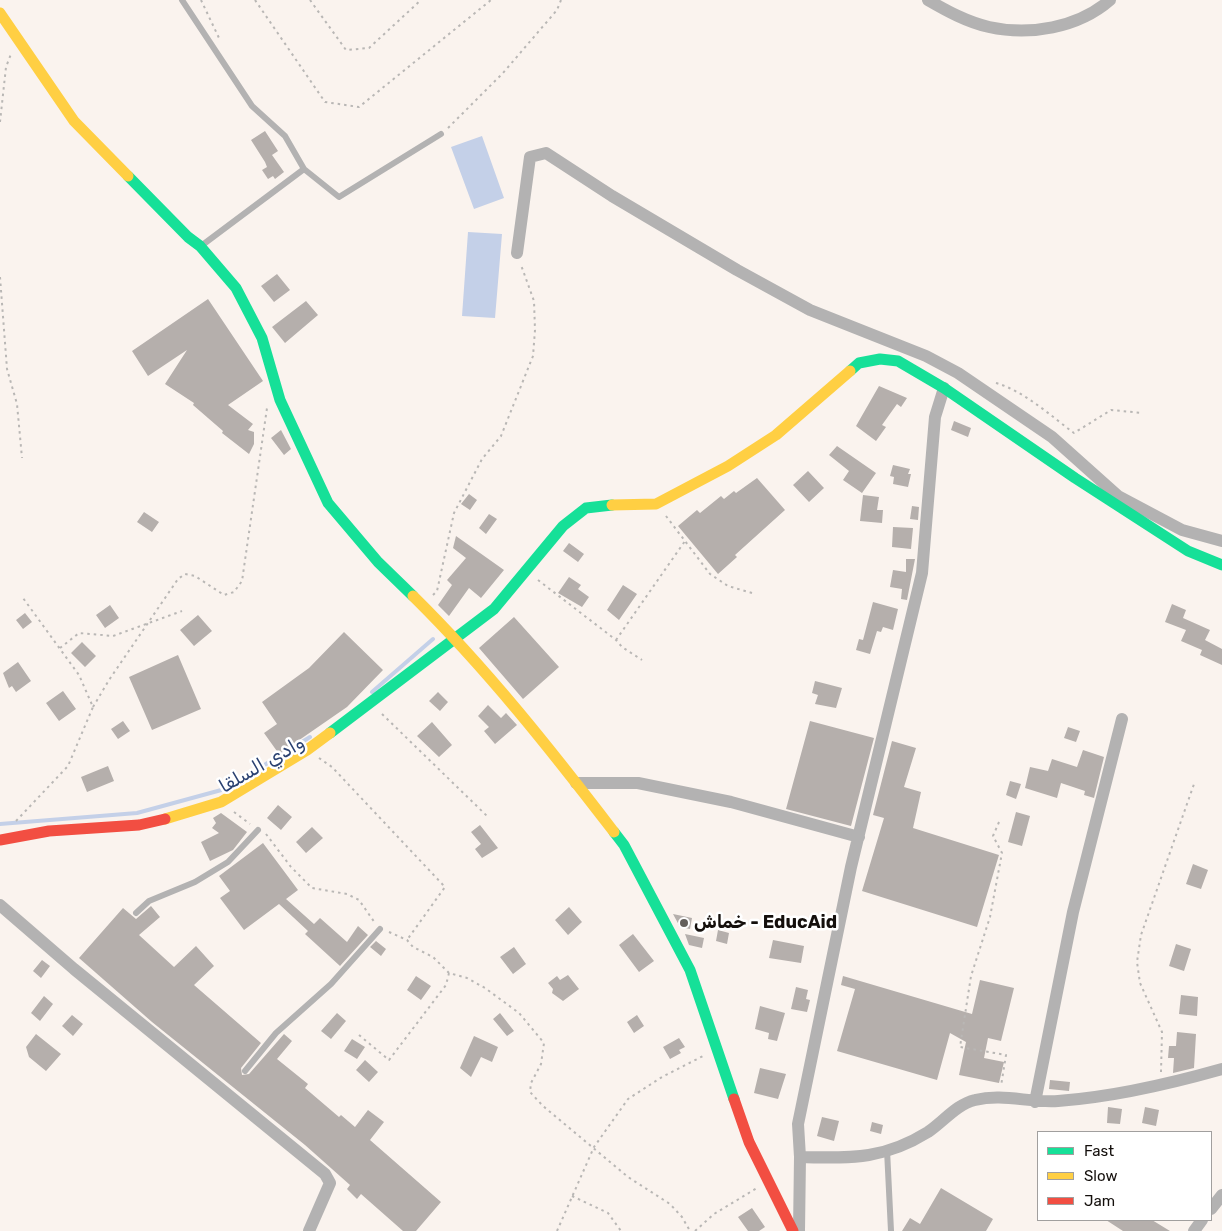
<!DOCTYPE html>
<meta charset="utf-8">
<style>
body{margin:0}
#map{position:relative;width:1222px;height:1231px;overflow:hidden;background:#faf3ee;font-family:Rubik,sans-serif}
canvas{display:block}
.legend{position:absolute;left:1037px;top:1131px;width:175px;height:90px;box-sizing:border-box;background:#fff;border:1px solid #a19f9e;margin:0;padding:6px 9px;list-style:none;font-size:15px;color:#140f0c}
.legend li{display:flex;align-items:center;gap:10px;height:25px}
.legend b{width:25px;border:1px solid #a19f9e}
</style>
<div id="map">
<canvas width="1222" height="1231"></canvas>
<ul class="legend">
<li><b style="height:6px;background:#16e098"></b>Fast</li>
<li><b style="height:6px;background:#ffcf43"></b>Slow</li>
<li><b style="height:6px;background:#f24e42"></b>Jam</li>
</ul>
</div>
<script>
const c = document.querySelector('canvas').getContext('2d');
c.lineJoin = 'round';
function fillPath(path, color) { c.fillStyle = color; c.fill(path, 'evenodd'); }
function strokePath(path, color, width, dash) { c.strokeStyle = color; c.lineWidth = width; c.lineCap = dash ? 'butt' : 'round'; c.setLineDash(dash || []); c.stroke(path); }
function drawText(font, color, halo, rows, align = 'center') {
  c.font = font + ' Rubik,"Noto Sans Arabic",sans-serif'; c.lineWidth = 5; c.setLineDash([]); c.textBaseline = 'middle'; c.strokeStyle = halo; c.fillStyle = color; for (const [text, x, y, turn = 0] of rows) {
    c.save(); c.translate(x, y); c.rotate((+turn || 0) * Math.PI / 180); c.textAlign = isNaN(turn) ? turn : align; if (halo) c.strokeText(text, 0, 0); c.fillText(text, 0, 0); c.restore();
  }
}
fillPath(new Path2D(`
 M482,136l22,62 -30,11 -23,-62z
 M468,232l34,2 -7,84 -33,-2z`), '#c4d0e8');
strokePath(new Path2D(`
 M372,692l61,-53
 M235,783l75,-46
 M0,824l137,-11 88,-24`), '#c4d0e8', 4);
fillPath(new Path2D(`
 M265,131l13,20 -6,4 12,17 -9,7 -2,-3 -5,3 -6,-9 5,-3 -2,-5 -14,-22z
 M277,274l13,16 -16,12 -13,-16z
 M208,299l55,82 -35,24 25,19 -5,6 6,2v12l-5,10 -27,-21 1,-2 -30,-26 1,-2 -29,-19 22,-34 -39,26 -16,-25z
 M306,301l12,14 -33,28 -13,-16z
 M879,386l28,12 -6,9 -4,-3 -15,21 4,2 -10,14 -20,-15z
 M954,421l17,7 -3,9 -17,-7z
 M281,430l10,19 -7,6 -13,-17z
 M837,446l39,27 -14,20 -19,-13 6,-9 -20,-16z
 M893,465l17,4 -2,5h3l-3,13 -15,-3 1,-7 -4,-1z
 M808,471l16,17 -15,14 -16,-17z
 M757,478l28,32 -50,45 2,2 -19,17 -40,-48 19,-16 3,3 21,-17 3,3 10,-8 2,2z
 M469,494l8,6 -7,10 -9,-6z
 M863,495l16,2 -2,13h6l-1,13 -22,-2z
 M912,506l7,1 -1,13 -8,-1z
 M144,512l15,10 -7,10 -15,-10z
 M489,514l8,5 -11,15 -7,-6z
 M893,527l20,1 -2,21 -19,-2z
 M456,536l48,34 -23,28 -12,-10 -20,28 -11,-11 14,-20 -5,-5 19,-22 -13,-10z
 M569,543l15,11 -6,8 -15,-11z
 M906,559h9l-8,41 -6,-1 1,-10 -12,-2 3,-17 13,2z
 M569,577l12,8 -3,4 11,8 -7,10 -24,-14z
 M623,585l14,9 -18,26 -12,-10z
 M873,602l25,7 -5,21 -10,-3 -2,5 -4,-1 -7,23 -14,-4 3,-11 4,1z
 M1172,604l14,6 -3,8 27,12 -5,10 17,9v16l-22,-10 2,-5 -21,-9 5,-11 -21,-8z
 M110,605l9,13 -14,10 -9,-13z
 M25,613l7,9 -9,7 -7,-9z
 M198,615l14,16 -18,15 -14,-16z
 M514,617l45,50 -36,32 -44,-51z
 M344,632l39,38 -36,37 -68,47 -15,-21 13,-9 -15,-22 47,-34z
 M82,642l14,14 -11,11 -14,-14z
 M178,655l23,54 -49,21 -23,-53z
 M18,662l13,19 -15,11 -4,-6 -3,2 -6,-15z
 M815,681l27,7 -6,20 -21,-4 3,-9 -6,-2z
 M63,691l13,18 -17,12 -13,-18z
 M438,692l10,10 -8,9 -11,-10z
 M488,705l13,13 5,-5 11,12 -22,19 -11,-13 5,-4 -11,-11z
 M123,721l7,10 -12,8 -7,-10z
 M810,721l64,17 -23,88 -65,-17z
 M432,722l20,23 -13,12 -22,-21z
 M1068,727l12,4 -4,11 -12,-4z
 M892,741l24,7 -12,39 17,5 -8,36 86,27 -22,72 -115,-36 22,-73 -11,-3z
 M1083,750l21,7 -10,41 -10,-3 1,-4 -24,-8 -4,15 -32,-10 5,-21 18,4 4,-12 25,8z
 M108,766l6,15 -27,11 -6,-15z
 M1010,781l11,3 -5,15 -10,-4z
 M278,805l14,12 -11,13 -14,-12z
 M1016,812l14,4 -8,30 -14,-4z
 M221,813l26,19 -14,18 -23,11 -9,-19 18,-9 -7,-5 4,-5 -3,-5z
 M480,825l18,23 -16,10 -7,-9 6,-5 -10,-12z
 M312,827l11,11 -17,15 -10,-11z
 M263,843l35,47 -12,9 28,25 6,-6 27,24 11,-16 10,9 -28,31 -35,-32 3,-3 -29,-27 -35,26 -24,-32 10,-7 -11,-15z
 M1193,864l15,6 -7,19 -15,-5z
 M151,906l9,11 -21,18 35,32 22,-21 18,20 -20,19 67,58 -20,25 1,7 7,-1 35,-40 8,7 -15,18 31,25 -3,4 34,29 2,-2 14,12 13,-17 16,12 -14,18 71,62 -25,29h-13l-42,-37 -4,5 -10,-10 3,-4 -45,-40 -153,-123 -73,-64 44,-50 13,11z
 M569,907l13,15 -14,13 -13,-15z
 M673,914l19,4 -2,11 -10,-2z
 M718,930l11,3 -2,11 -11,-3z
 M633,934l21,27 -15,11 -20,-27z
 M685,934l19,4 -2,10 -13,-3z
 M773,940l31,6 -3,17 -32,-5z
 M376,941l10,8 -5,7 -11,-9z
 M1176,944l15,5 -7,22 -15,-5z
 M514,947l12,17 -13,10 -13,-17z
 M42,960l8,6 -9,12 -8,-7z
 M568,975l11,14 -16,12 -11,-8 1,-4 -5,-6 9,-7 3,4z
 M416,976l15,10 -10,14 -14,-10z
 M843,976l129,38 8,-34 34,8 -13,53 -13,-3 -4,20 20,4 -5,21 -40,-8 7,-33 -16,-9 -13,47 -100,-29 18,-62 -14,-4z
 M796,987l12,3 -2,9 4,1 -3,12 -16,-3z
 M1181,995l17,2 -1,19 -18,-2z
 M44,996l9,8 -13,17 -9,-8z
 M760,1006l25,7 -8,28 -9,-2 1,-6 -14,-4z
 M337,1013l9,8 -15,18 -10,-8z
 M500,1013l14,18 -7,5 -14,-17z
 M72,1015l11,9 -10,12 -11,-10z
 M637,1015l7,11 -10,7 -7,-11z
 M1177,1032l19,2 -2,34 -21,5 1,-15h-6l1,-12h7z
 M36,1034l25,20 -15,17 -17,-14 -3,-10z
 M474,1036l24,11 -6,15 -11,-5 -10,20 -11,-9z
 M679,1038l6,9 -6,3 2,3 -11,6 -7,-12z
 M352,1039l13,8 -8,12 -13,-8z
 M365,1060l13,12 -9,10 -13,-12z
 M760,1068l26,6 -8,25 -24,-6z
 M1050,1080l20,2 -1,9 -20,-2z
 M1108,1107l14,2 -2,15 -13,-1z
 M1145,1107l14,3 -3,16 -14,-3z
 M822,1117l17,4 -5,20 -17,-5z
 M872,1122l11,3 -2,9 -11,-3z
 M941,1188l52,31 -7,12h-84l8,-13 10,6z
 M752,1208l13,19 -6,4h-11l-10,-14z
 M1106,1220h46l18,11h-47z`), '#b5afac');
strokePath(new Path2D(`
 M201,0l18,38
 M255,0l70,102 34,5 132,-107
 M310,0l36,50 23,-2 52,-48
 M0,122l6,-55 5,-13
 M448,128l55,-55 54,-63 4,-10
 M0,277l7,92 10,35 5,54
 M996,383c28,8 55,33 78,50l37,-23 31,3
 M666,516l44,58 18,12 24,7
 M538,580l78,60 6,7 20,13
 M433,595l4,-4 17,-78 28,-54 19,-23 32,-80 2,-26 -1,-29 -13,-36
 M616,640l69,-99
 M60,648l19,-15 34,3 69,-25
 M93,707l16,-27 69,-101 7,-5 10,2 29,19 10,-3 8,-11 25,-173
 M382,714l105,102
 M319,758l13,9 113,120 -38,53
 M234,812l16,12
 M16,821l52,-55 25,-59 -14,-32 -56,-77
 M999,822l-6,14 9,17 -12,64 -19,59 -11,71 46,8 -5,31
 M266,834l25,33 21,21 35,6 12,6 16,23
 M389,932l18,8 6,7 20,10 16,16 18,5 18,10 34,25 25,30 -3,21 -10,19 -1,9 13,14 85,71 42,27 12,13 8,14
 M359,1035l30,25 57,-75 3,-12
 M1161,1072l1,-40 -22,-49 -3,-21 4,-27 53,-151
 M572,1196l36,17 13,18
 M557,1231l37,-84 34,-48 34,-22 43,-22
 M695,1231l19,-17 43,-26`), '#b9b7b5', 2, [2.5, 4]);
strokePath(new Path2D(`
 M182,0l70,106 33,30 19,33 35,28 102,-63
 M201,246l103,-77
 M136,913l13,-12 46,-19 33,-20 30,-32
 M245,1071l31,-38 55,-49 49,-55
 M887,1150l4,81`), '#b3b2b2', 6);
strokePath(new Path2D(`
 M928,0c19,11 39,22 61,27 40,9 89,1 121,-27
 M517,253l13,-96 16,-4 66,43 125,74 73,40 116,46 32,17 94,64 66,59 64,34 40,11
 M576,783h62l93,19 128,35
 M0,905l74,64 251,205 5,9 -21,48
 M1035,1102l38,-190 49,-193
 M800,1157c51,1 83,3 128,-25 15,-10 29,-28 47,-32 28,-7 54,3 83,1 55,-4 111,-17 164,-32
 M1211,1209l11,-14
 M799,1231l1,-74 -2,-33 53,-257 71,-294 13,-156 9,-29
 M1194,1231l8,-11`), '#b3b2b2', 12);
strokePath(new Path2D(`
 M128,176l60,61 12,9 36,42 26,50 18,62 48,103 50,59 35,34
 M850,371l9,-8 21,-4 18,2 46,27 131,90 113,73 34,14
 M330,733l164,-124 69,-83 23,-18 26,-3
 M614,832l10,13 66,125 44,129`), '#16e098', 11);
strokePath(new Path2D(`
 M0,13l74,108 54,55
 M612,505l44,-1 72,-38 48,-31 74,-64
 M413,596c74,73 138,154 201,236
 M165,819l56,-17 86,-52 23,-17`), '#ffcf43', 11);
strokePath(new Path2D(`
 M0,840l49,-9 90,-6 26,-6
 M734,1099l15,43 44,89`), '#f24e42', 11);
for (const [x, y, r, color] of [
 [684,923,5,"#645f5b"]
]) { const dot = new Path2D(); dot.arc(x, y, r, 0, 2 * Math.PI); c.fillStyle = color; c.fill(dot); strokePath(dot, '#fff', 2); }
drawText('bold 18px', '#140f0c', '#fff', [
 ["خماش - EducAid",694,923]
], 'left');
drawText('italic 19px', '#2a4171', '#fff', [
 ["وادي السلقا",262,765,-30]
]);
</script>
